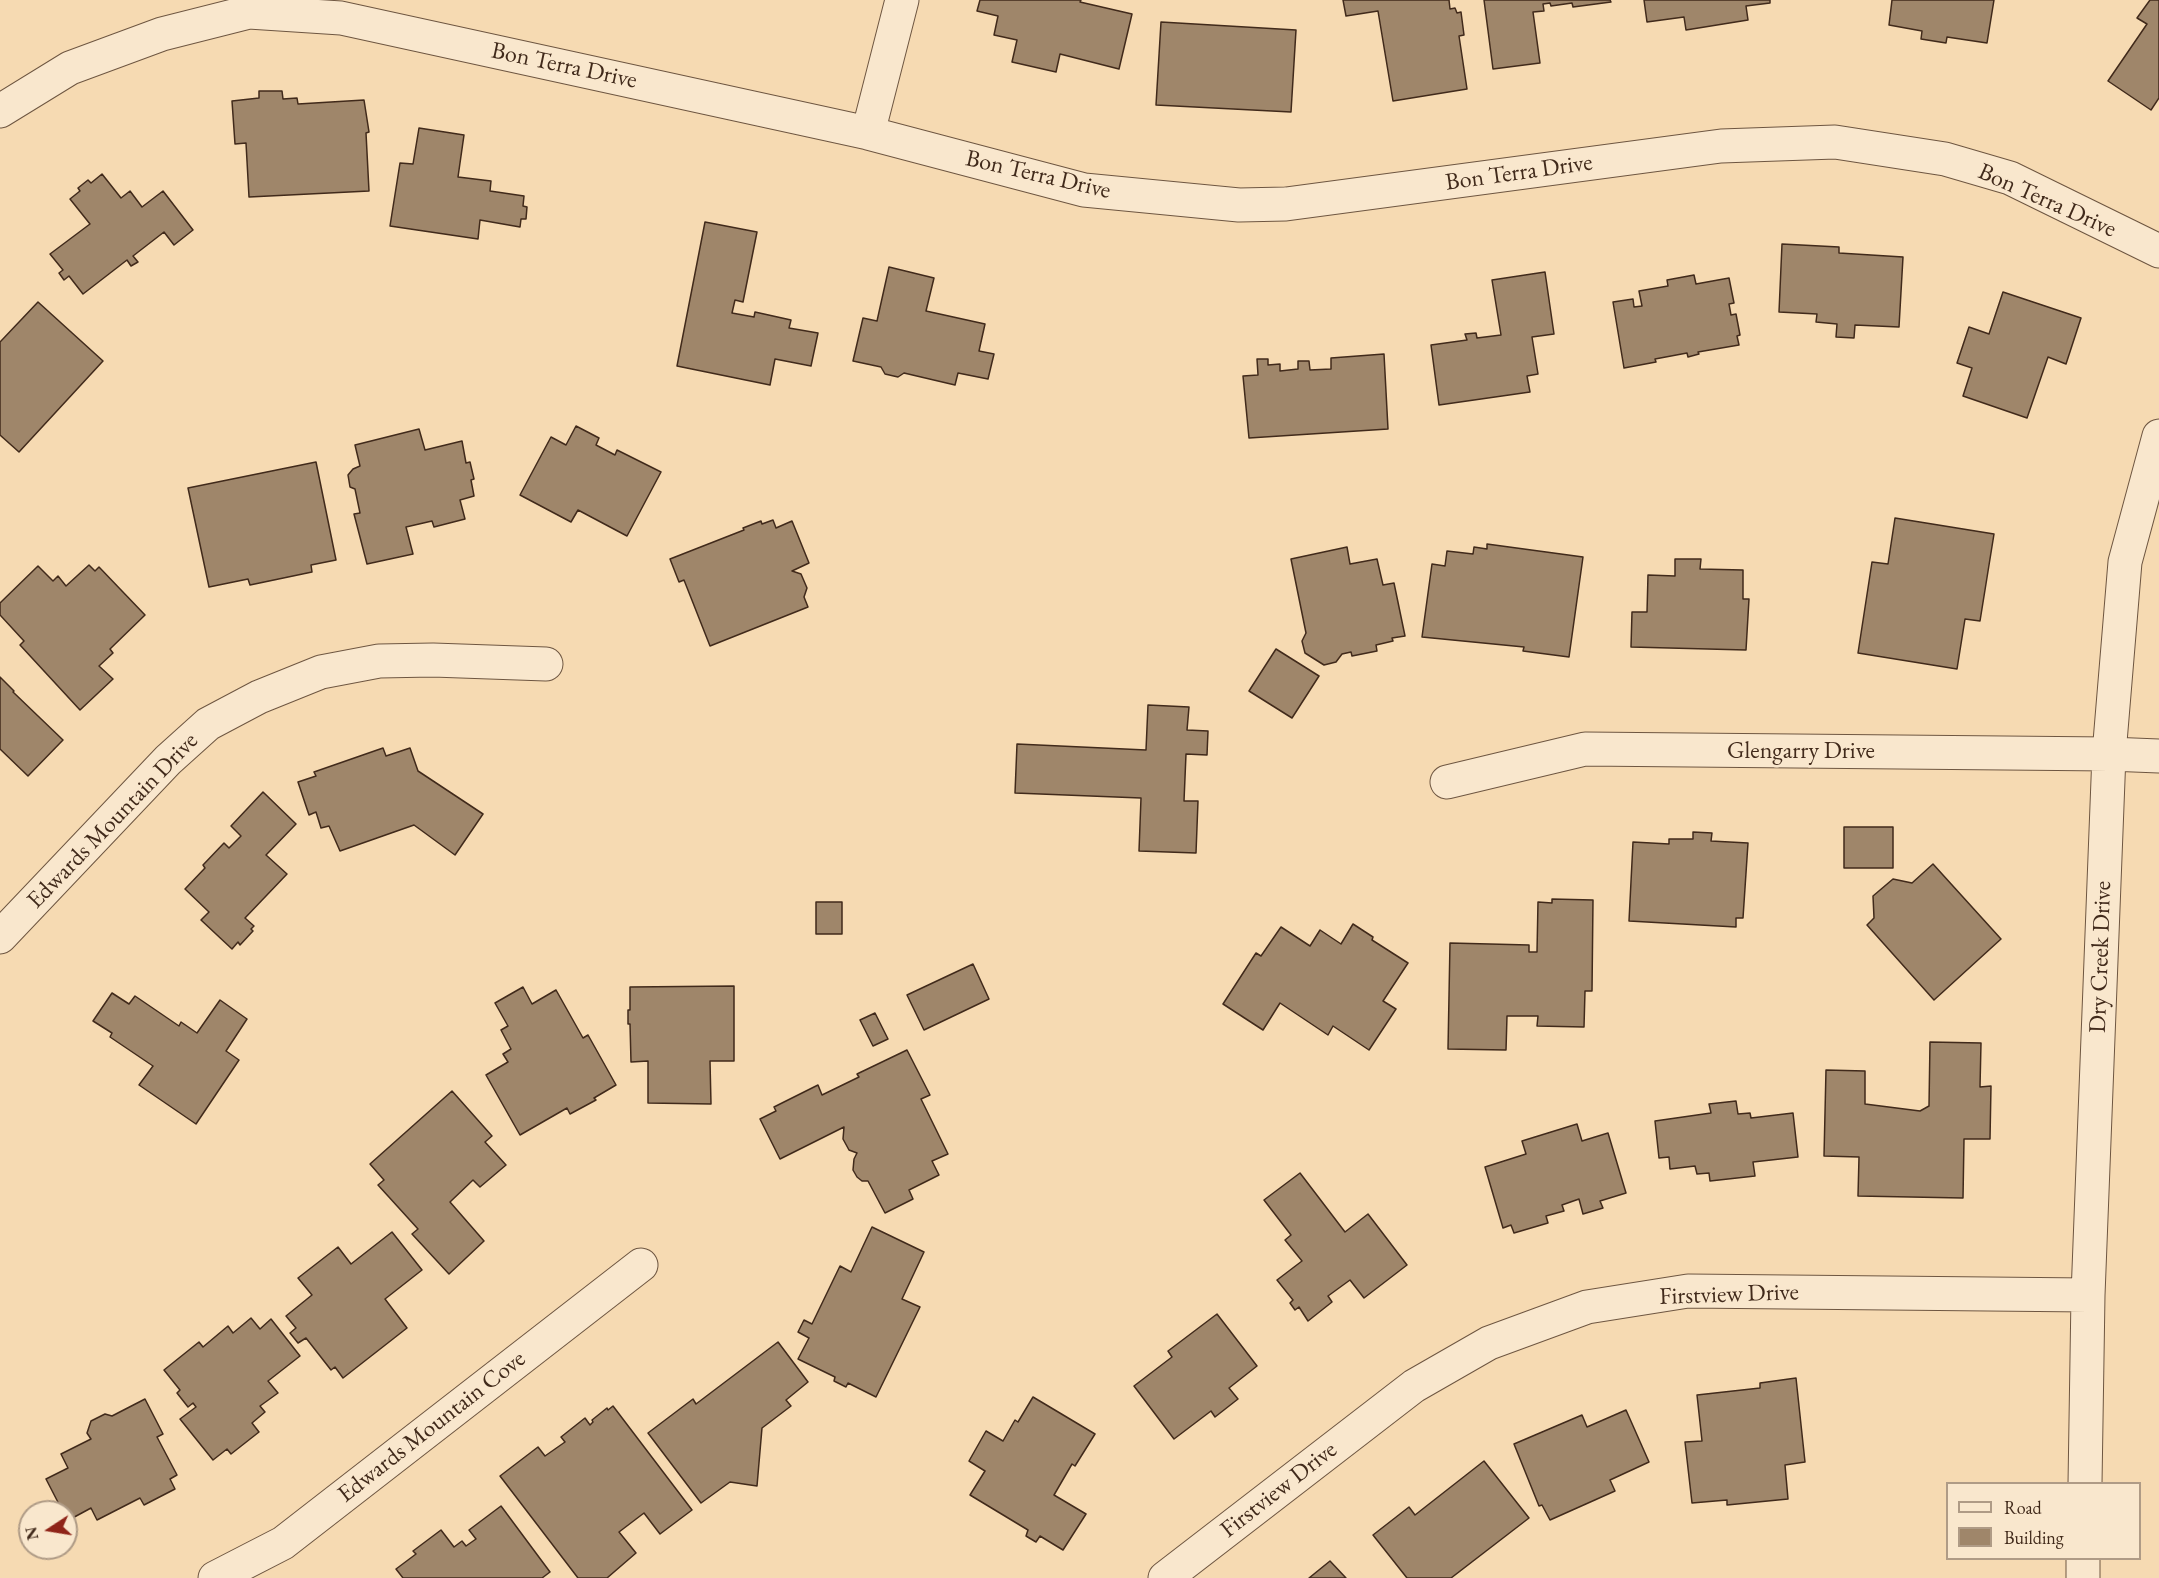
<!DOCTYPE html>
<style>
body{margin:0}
#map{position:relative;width:2159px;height:1578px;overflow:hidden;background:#f6dab2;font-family:"EB Garamond",serif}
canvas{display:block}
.legend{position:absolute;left:1946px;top:1482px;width:195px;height:78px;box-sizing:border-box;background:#f9e7cd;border:2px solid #af9b86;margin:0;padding:8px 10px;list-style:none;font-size:18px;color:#412a1b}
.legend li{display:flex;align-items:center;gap:12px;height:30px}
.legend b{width:30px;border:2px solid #af9b86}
.north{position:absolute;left:18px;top:1500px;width:60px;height:60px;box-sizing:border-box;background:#f9e7cd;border:2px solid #af9b86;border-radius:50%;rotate:258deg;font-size:16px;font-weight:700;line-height:24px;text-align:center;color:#412a1b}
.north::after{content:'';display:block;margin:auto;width:21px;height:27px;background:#8f2418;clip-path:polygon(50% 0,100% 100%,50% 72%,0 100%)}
</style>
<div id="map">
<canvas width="2159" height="1578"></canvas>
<ul class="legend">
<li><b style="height:8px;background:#f9e7cd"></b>Road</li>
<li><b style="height:16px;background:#9f866a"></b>Building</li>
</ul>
<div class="north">N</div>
</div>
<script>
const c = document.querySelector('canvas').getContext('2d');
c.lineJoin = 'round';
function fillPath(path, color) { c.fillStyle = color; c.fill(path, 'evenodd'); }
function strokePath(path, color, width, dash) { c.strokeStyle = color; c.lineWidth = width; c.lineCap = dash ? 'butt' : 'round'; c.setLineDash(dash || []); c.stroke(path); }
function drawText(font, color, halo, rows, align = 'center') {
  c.font = font + ' "EB Garamond",serif'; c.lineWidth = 5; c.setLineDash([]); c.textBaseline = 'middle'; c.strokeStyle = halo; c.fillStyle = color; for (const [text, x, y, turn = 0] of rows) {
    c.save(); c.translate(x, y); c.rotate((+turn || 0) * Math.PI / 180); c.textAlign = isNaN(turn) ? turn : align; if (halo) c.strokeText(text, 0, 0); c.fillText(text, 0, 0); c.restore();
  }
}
const building = new Path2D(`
 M980,0h101l-1,2 52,12 -13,55 -59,-15 -4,18 -44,-10 5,-22 -23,-5 4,-19 -21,-5z
 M1343,0h106l1,9 5,-1 2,5 4,-1 3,23 -5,1 8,53 -74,12 -15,-90 -32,5z
 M1484,0h126l1,2 -38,5 -1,-4 -21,3 -1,-3 -7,1 1,7 -11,1 7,51 -47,6z
 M1644,0h126v3l-24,3 2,14 -62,10 -2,-13 -37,5z
 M1892,0h102l-7,43 -40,-6 -1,6 -25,-4 1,-8 -33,-6z
 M2150,0h9v98l-8,12 -43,-29 39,-57 -10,-6z
 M1161,22l135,8 -5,82 -135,-7z
 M259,91h23l1,8 14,-1 1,6 66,-4 5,32 -3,1 3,58 -120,6 -3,-54 -11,1 -3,-43 27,-3z
 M419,128l45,7 -6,42 33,4 -1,10 34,5 -1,10 4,1 -1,12h-5l-1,8 -40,-7 -2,19 -88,-13 10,-63 13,1z
 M102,174l19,24 9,-7 12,16 21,-16 30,39 -19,15 -10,-13 -31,24 5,6 -7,4 -4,-6 -44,34 -14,-18 -5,4 -5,-7 4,-3 -13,-16 40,-30 -20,-25 10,-8 -2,-3 10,-8 3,3z
 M705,222l52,10 -14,70 -8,-2 -3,13 22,4 1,-5 36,8 -2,8 29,5 -7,33 -36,-7 -5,26 -93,-19z
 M1782,244l57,3v6l64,4 -4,70 -44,-2 -1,13 -18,-1 1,-13 -21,-2 1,-8 -38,-2z
 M889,267l45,11 -8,33 59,13 -6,27 15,3 -6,25 -30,-6 -3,12 -51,-12 -6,4 -13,-3 -4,-7 -28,-6 10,-43 14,3z
 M1545,272l9,62 -22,3 6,37 -11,2 3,16 -91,13 -8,-60 36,-5 -2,-6 11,-1 1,5 24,-3 -9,-55z
 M1694,275l2,9 33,-6 5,25 -5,1 2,11 5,-1 4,21 -3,1 2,9 -41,7 1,2 -11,3 -1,-4 -32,6 1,3 -32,6 -11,-66 20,-3 1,8 8,-1 -3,-15 29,-5 -1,-6z
 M2003,292l78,26 -15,46 -18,-7 -21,61 -64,-22 9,-28 -15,-5 12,-36 20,7z
 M38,302l65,59 -84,91 -19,-17v-93z
 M1384,354l4,75 -139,9 -6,-62 15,-1 -1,-16h11v6l12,-1v7l18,-2v-8h11l1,9 21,-1v-11z
 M576,426l23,12 -3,7 19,10 2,-5 44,22 -34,64 -49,-26 -7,12 -51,-27 31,-58 15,8z
 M419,429l6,21 37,-9 4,22 4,-1 4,17 -3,1 3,16 -14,4 5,19 -31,8 -2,-6 -26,6 7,27 -46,10 -13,-50 6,-1 -5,-24 -5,-2 -2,-12 5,-6 7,-3 -5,-21z
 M316,462l20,98 -25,5 1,7 -62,13 -2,-6 -39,8 -21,-99z
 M1895,518l99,16 -14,87 -15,-2 -8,50 -99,-16 14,-91 16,2z
 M773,520l3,8 16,-7 17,42 -17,8 9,3 6,14 -3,9 4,10 -98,39 -26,-66 -5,2 -9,-23 74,-29 -1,-2 18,-7 1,3z
 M1487,544l96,13 -14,100 -46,-6 1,-4 -102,-10 10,-73 13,2 2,-15 26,3 1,-7 13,2z
 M1347,547l3,17 27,-5 6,26 11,-2 11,53 -13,2 1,3 -17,4 1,6 -25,5 -1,-4 -9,2 -6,8 -12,3 -19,-12 -3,-12 4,-8 -15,-74z
 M1675,559h26l-1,10 43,1v29h6l-3,51 -115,-3 1,-35h15l1,-37 27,1z
 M89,565l6,6 4,-4 46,48 -35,34 3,4 -14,13 14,13 -33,31 -60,-65 4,-4 -24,-26v-12l38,-37 15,15 5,-5 8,10z
 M1276,649l43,27 -27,42 -43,-27z
 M0,677l14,14 -1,1 50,48 -35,36 -28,-27z
 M1148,705l41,2 -2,23 21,1 -1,24 -21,-1 -2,47h14l-2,52 -57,-2 2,-53 -126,-5 2,-49 129,6z
 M383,748l3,8 24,-8 8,23 65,43 -28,41 -41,-30 -74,26 -11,-25 -8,2 -5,-16 -7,3 -11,-33 18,-6 -2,-4z
 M263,792l33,32 -30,31 21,19 -42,44 9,8 -3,3 2,2 -13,14 -2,-3 -6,7 -31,-29 8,-8 -24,-23 20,-21 -2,-3 21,-22 5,5 12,-12 -10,-10z
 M1844,827h49v41h-49z
 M1693,832l19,1 -1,8 37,2 -5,75h-7v9l-107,-6 4,-79 36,2v-5h24z
 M1933,864l68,75 -67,61 -67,-75 7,-7 -1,-22 20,-17 19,4z
 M1552,899l41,1 -1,91h-7l-1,36 -47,-1 1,-10h-31l-1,34 -58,-1 2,-106 79,2v7h8l1,-50 14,1z
 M816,902h26v32h-26z
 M1353,924l20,13 -1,3 36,23 -25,38 13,8 -27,41 -36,-24 -5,9 -48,-32 -17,27 -40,-26 33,-51 5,3 20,-29 29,19 10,-16 21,14z
 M973,964l16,35 -65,31 -17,-35z
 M734,986v75h-24l1,43 -63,-1v-42l-17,1 -1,-38h-2v-14h2v-23z
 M523,987l9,17 24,-14 27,48 5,-3 28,50 -22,13 2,2 -26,14 -3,-6 -47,27 -34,-60 22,-13 -5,-8 8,-5 -10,-19 7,-4 -13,-23z
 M112,993l17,11 6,-8 44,30 2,-4 16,11 23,-33 27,19 -21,32 13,9 -43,64 -57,-39 14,-19 -43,-29 2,-4 -19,-12z
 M875,1013l13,26 -15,7 -13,-26z
 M1930,1042l51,1 -1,44 11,-1 -1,53h-26l-1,59 -105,-2 1,-39 -35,-1 2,-86 39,1v33l55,7 9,-5z
 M907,1050l23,45 -9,4 27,55 -16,7 7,14 -30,15 4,9 -28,14 -17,-32h-6l-5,-4 -4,-7 1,-11 3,-6 -8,-3 -6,-11 1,-12 -64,32 -20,-40 16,-8 -2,-4 44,-22 4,10 37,-18 -2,-3z
 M452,1091l40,45 -7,6 21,23 -26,22 -7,-7 -23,22 34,39 -35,33 -37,-40 6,-5 -40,-44 6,-5 -14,-16z
 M1736,1101l2,13 12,-1 1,5 42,-5 5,44 -45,5 2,14 -45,5 -1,-8 -12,1 -2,-8 -25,3 -1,-12 -10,1 -4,-37 56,-8 -2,-9z
 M1577,1124l5,17 26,-8 18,60 -26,8 3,7 -20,6 -4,-15 -17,6 2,6 -18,5 2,7 -34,10 -3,-8 -8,3 -18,-61 41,-13 -4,-13z
 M1300,1173l45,59 23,-18 39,51 -43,33 -14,-18 -22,16 4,6 -24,19 -9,-14 -4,3 -5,-7 3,-3 -16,-20 25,-19 -17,-21 6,-5 -27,-35z
 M872,1227l52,25 -22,47 18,8 -44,90 -28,-14 -2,4 -12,-6 1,-4 -37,-18 11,-21 -11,-6 6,-12 8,4 28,-58 11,6z
 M392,1232l30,38 -37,29 22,29 -64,50 -8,-11 -4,3 -25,-32 -8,5 -8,-10 6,-5 -10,-12 26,-21 -14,-17 40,-31 13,17z
 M1217,1314l40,52 -28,22 9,11 -23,18 -4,-6 -37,28 -40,-53 38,-29 -4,-6z
 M251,1318l9,11 11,-10 29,37 -32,25 10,12 -18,13 5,6 -13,11 7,9 -28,22 -4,-5 -14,11 -33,-41 16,-12 -3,-4 -5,4 -11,-14 3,-3 -16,-20 35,-28 4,5 25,-21 5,7z
 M778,1342l30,40 -22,18 5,6 -29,22 -5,58 -27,-4 -29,21 -53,-70 45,-34 3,5z
 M1796,1378l9,84 -20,3 3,34 -61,6v-5l-35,3 -7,-61 17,-1 -5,-46 63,-7v-5z
 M1033,1397l62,37 -20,32 -3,-2 -18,31 32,19 -23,36 -23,-14 -4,6 -10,-6 2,-6 -58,-35 15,-24 -16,-10 17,-30 17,10 12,-21 3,2z
 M145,1399l18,35 -6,3 20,38 -7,4 5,10 -31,16 -4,-7 -43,22 -6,-12 -24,13 -1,-9h-3l-17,-33 22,-11 -7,-14 30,-15 -4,-6 4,-12 14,-7 7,2z
 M613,1406l79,104 -32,24 -16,-21 -25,19 17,21 -29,25h-29l-78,-102 38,-29 7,9 20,-14 -4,-5 24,-19 5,7 3,-3 -1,-2 15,-12 1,2z
 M1626,1410l23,52 -39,18 5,11 -65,29 -8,-15 -3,1 -25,-62 68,-29 5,12z
 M1484,1461l45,57 -78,60h-44l-34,-43 36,-28 6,8z
 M501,1506l49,66 -8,6h-139l-7,-9 20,-15 -3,-3 28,-21 13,17 8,-6 4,5 10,-7 -7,-9z
 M1330,1561l16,17h-37z`);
fillPath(building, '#9f866a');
strokePath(building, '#412a1b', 1.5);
const minor = new Path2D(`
 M0,111l70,-43 92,-34 87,-22 92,6 527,115 216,57 155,15 47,-1 435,-58 114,-4 110,17 65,19 149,73
 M868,133l34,-133
 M1447,782l138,-33 524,5 50,2
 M0,937l168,-177 40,-36 51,-27 62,-25 58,-11 54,-1 113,4
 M2085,1484l3,-189 21,-541 16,-192 34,-126
 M215,1578l68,-35 358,-278
 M1165,1578l249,-192 75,-43 98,-36 101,-16 400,4
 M2083,1578v-20`);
strokePath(minor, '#6e5641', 35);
strokePath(minor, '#f9e7cd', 33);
drawText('24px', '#412a1b', '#f9e7cd', [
 ["Bon Terra Drive",564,66,12],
 ["Bon Terra Drive",1519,173,-8],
 ["Bon Terra Drive",1038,175,13],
 ["Bon Terra Drive",2047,201,24],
 ["Glengarry Drive",1801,751],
 ["Edwards Mountain Drive",113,821,-46],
 ["Dry Creek Drive",2101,957,-88],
 ["Firstview Drive",1729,1295,-2],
 ["Edwards Mountain Cove",432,1427,-38],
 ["Firstview Drive",1279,1490,-38]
]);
</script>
